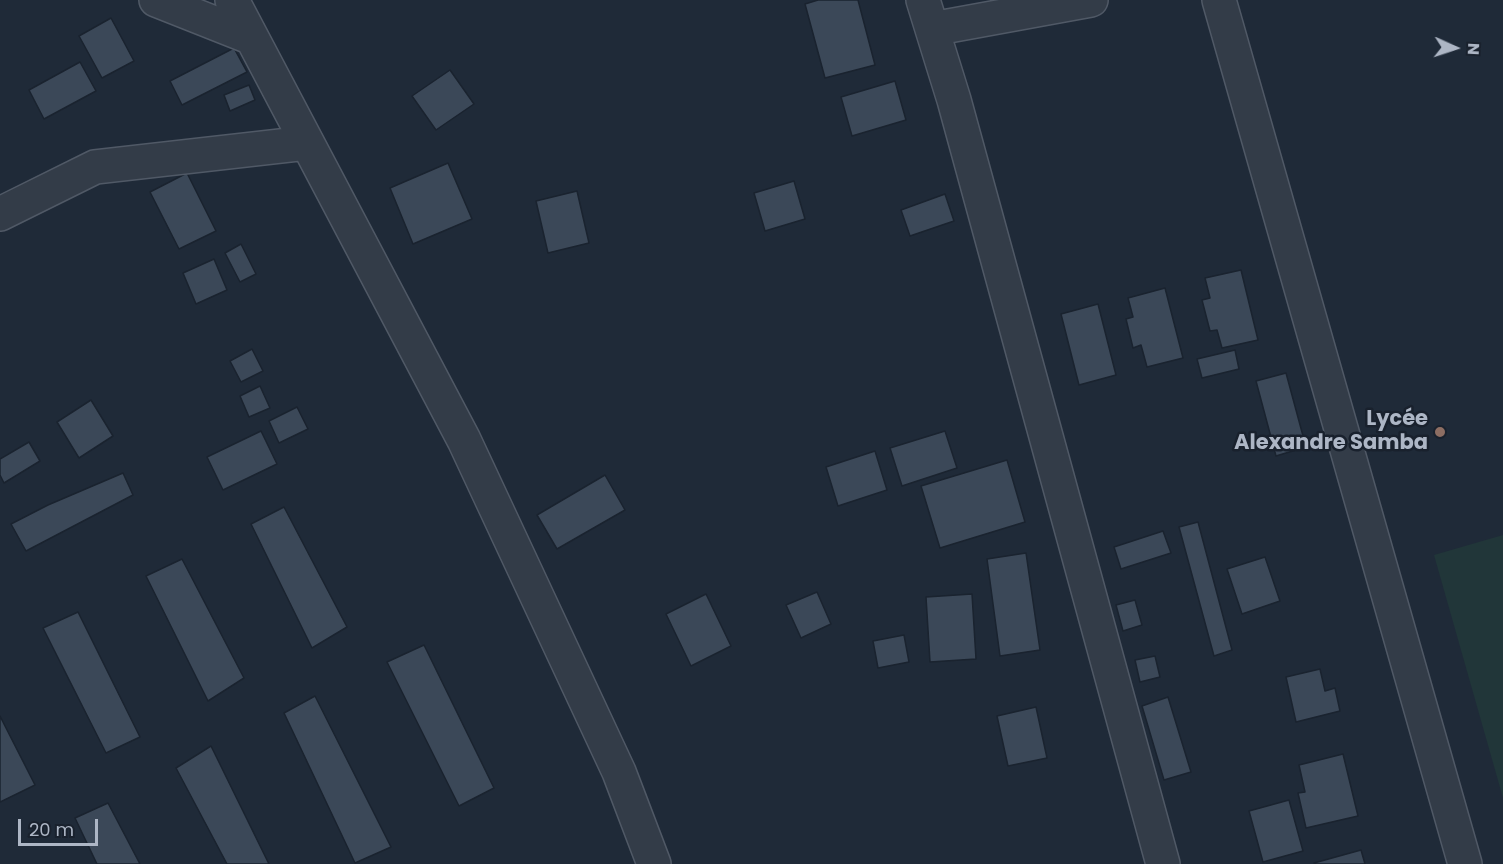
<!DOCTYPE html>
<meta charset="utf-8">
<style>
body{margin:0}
#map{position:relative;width:1503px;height:864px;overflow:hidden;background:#1f2a38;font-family:Poppins,sans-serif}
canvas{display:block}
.north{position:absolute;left:1425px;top:18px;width:60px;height:60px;-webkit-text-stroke:4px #19212d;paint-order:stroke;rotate:93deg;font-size:16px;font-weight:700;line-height:24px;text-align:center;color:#adb6c5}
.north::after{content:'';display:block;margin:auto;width:21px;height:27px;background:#adb6c5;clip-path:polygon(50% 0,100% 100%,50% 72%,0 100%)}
.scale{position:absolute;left:18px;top:819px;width:80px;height:27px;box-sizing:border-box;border:3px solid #adb6c5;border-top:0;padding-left:8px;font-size:18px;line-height:21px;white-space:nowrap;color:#adb6c5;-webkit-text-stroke:4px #19212d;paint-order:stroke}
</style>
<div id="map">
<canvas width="1503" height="864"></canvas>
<div class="north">N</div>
<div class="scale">20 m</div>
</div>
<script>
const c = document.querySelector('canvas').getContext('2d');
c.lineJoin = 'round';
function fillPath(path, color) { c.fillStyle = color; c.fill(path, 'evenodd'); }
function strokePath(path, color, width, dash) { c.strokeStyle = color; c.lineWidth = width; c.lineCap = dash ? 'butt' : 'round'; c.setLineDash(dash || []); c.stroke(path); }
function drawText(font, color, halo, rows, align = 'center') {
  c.font = font + ' Poppins,sans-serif'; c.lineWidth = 5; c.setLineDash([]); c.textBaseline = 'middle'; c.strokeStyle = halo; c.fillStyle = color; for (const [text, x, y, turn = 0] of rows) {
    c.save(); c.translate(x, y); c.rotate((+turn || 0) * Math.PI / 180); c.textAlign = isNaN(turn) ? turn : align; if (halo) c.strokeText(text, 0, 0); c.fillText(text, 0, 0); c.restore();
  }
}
fillPath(new Path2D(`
 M1503,535v263l-69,-243z`), '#213639');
const building = new Path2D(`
 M818,0h40l17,65 -50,13 -20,-74z
 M111,18l23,43 -32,17 -23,-42z
 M234,48l13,24 -65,33 -12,-24z
 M80,62l16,29 -52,28 -15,-29z
 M450,70l24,34 -38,26 -24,-34z
 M895,81l11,39 -54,16 -11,-39z
 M249,85l6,15 -25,11 -6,-16z
 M448,163l24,56 -59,25 -23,-56z
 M187,173l29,58 -37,18 -29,-57z
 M794,181l11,38 -40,12 -11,-38z
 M577,191l12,52 -41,10 -12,-52z
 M945,194l9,27 -44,15 -9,-26z
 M241,244l15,30 -16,8 -15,-29z
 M214,259l13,31 -31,14 -13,-31z
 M1241,270l17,70 -36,8 -5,-18 -7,1 -8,-31 8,-2 -5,-20z
 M1165,288l18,70 -36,9 -6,-22 -8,3 -7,-29 7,-2 -5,-19z
 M1098,304l18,71 -37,10 -18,-71z
 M252,349l11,22 -22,11 -11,-21z
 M1235,350l4,19 -37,9 -5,-19z
 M1286,373l20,74 -30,9 -20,-75z
 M260,386l10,22 -21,9 -9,-21z
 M91,400l22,36 -34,22 -22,-36z
 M297,407l11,22 -29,14 -10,-22z
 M261,431l16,33 -54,26 -16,-33z
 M945,431l12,37 -55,18 -12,-38z
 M29,442l11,19 -36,22 -4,-8v-16z
 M875,451l12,39 -49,16 -12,-39z
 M1007,460l18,62 -85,26 -19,-62z
 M123,473l10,22 -107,56 -15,-27 37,-19z
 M605,475l20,35 -68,39 -20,-34z
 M284,507l63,120 -35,21 -61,-124z
 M1198,522l34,128 -18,6 -35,-129z
 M1163,531l8,22 -50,16 -7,-22z
 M1026,553l14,97 -40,6 -13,-97z
 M1265,557l15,44 -38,13 -15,-45z
 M182,559l62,119 -36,23 -62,-125z
 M817,592l14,32 -30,14 -15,-33z
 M706,594l25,52 -40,20 -25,-52z
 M972,594l4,65 -46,3 -4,-65z
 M1135,600l7,25 -19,6 -7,-26z
 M78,612l62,125 -34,16 -63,-125z
 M904,635l5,27 -31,6 -5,-27z
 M424,645l70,143 -35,18 -72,-144z
 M1155,656l5,21 -20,5 -5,-22z
 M1320,669l5,22 10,-3 5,23 -44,11 -10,-45z
 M315,696l76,151 -36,16 -71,-150z
 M1168,697l23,75 -27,8 -22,-74z
 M1036,707l11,51 -39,8 -11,-50z
 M0,716l35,69 -35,17z
 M211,746l58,118h-42l-51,-96z
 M1343,754l15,62 -52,12 -8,-35 7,-1 -6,-27z
 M1289,800l14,51 -40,11 -14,-51z
 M108,803l32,61h-43l-22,-46z
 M1361,850l4,14h-50l-1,-1z`);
fillPath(building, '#3b4858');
strokePath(building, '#1a232f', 1.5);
const minor = new Path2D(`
 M156,0l96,38
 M232,0l232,440 155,332 35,92
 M923,0l31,100 209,764
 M1219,0l246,864
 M932,29l159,-29
 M0,214l95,-47 212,-24`);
strokePath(minor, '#505966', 36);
strokePath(minor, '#333c48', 33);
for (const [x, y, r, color] of [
 [1440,432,6,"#8d6e63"]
]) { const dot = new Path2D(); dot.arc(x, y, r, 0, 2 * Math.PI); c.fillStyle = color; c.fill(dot); strokePath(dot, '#19212d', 2); }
drawText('bold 21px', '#adb6c5', '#19212d', [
 ["Lycée",1428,420],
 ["Alexandre Samba",1428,444]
], 'right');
</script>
